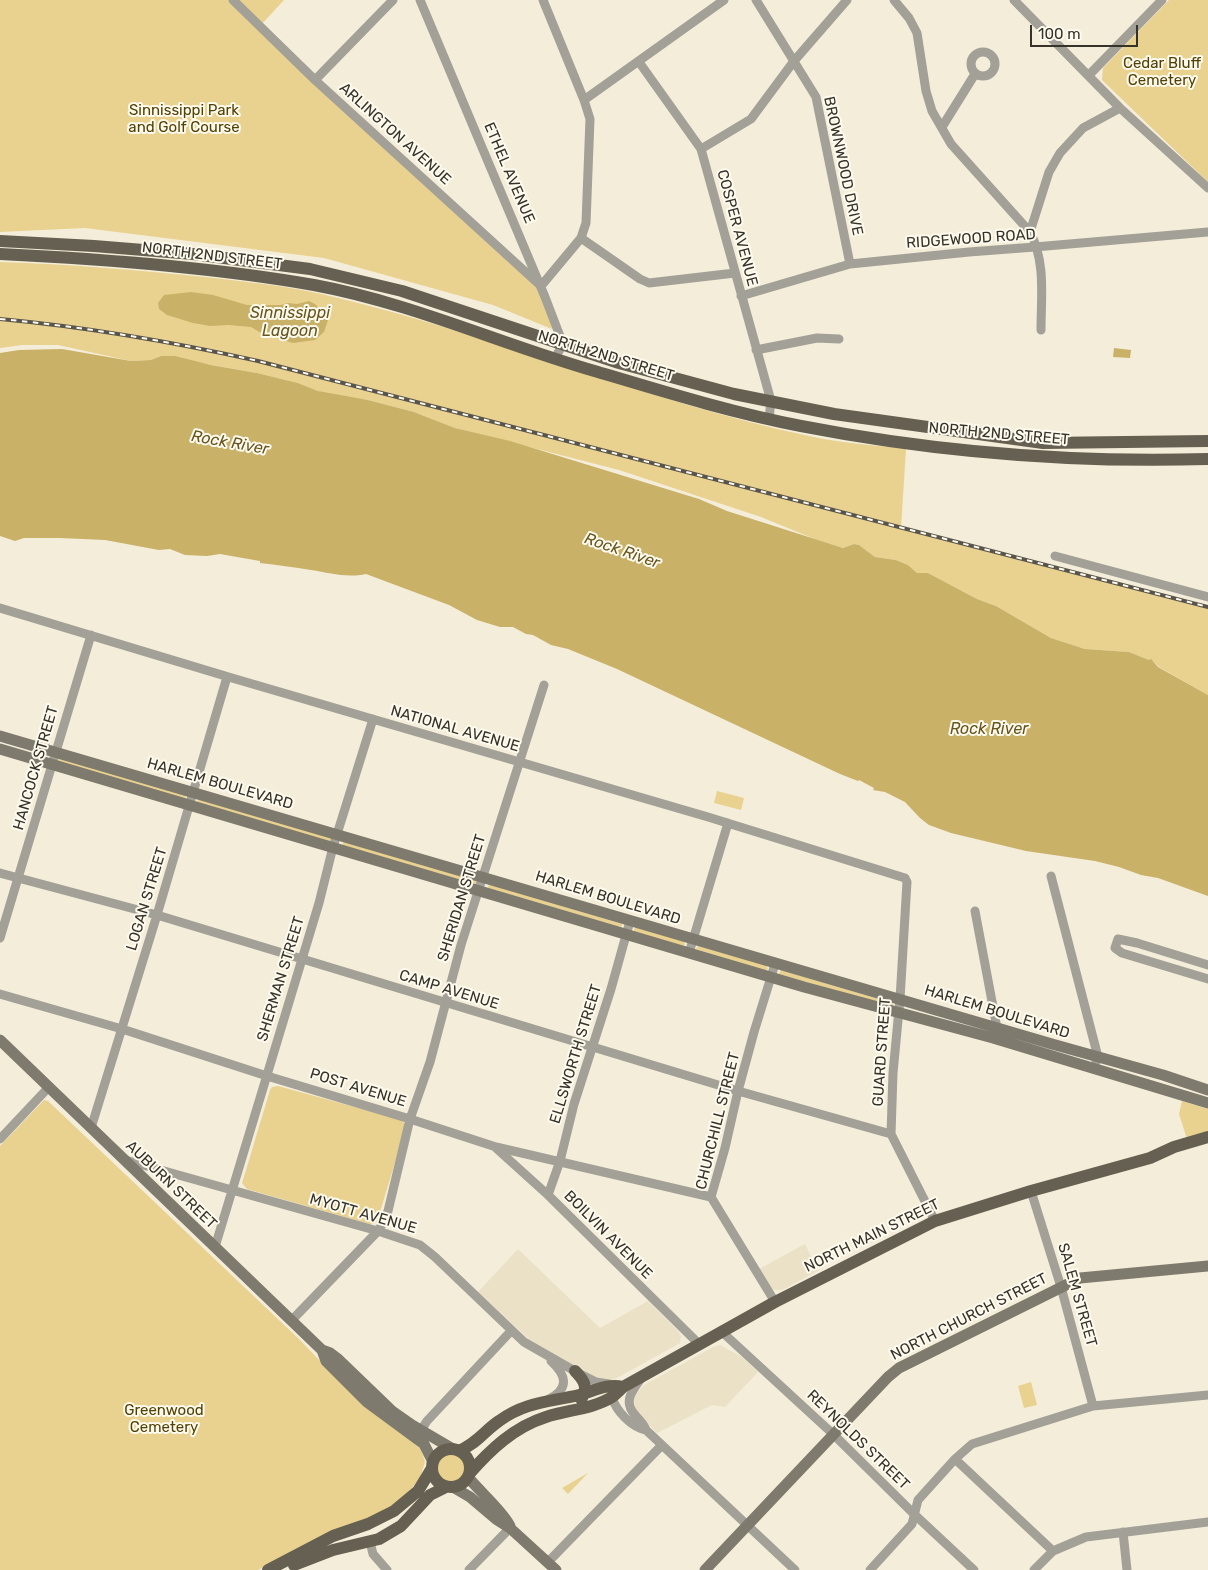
<!DOCTYPE html>
<style>
body{margin:0}
#map{position:relative;width:1208px;height:1570px;overflow:hidden;background:#f4edd9;font-family:Rubik,sans-serif}
canvas{display:block}
.scale{position:absolute;left:1030px;top:25px;width:108px;height:22px;box-sizing:border-box;border:2px solid #35322a;border-top:0;padding-left:6px;font-size:15px;line-height:18px;white-space:nowrap;color:#35322a;-webkit-text-stroke:4px #fefaee;paint-order:stroke}
</style>
<div id="map">
<canvas width="1208" height="1570"></canvas>
<div class="scale">100 m</div>
</div>
<script>
const c = document.querySelector('canvas').getContext('2d');
c.lineJoin = 'round';
function fillPath(path, color) { c.fillStyle = color; c.fill(path, 'evenodd'); }
function strokePath(path, color, width, dash) { c.strokeStyle = color; c.lineWidth = width; c.lineCap = dash ? 'butt' : 'round'; c.setLineDash(dash || []); c.stroke(path); }
function drawText(font, color, halo, rows, align = 'center') {
  c.font = font + ' Rubik,sans-serif'; c.lineWidth = 4; c.setLineDash([]); c.textBaseline = 'middle'; c.strokeStyle = halo; c.fillStyle = color; for (const [text, x, y, turn = 0] of rows) {
    c.save(); c.translate(x, y); c.rotate((+turn || 0) * Math.PI / 180); c.textAlign = isNaN(turn) ? turn : align; if (halo) c.strokeText(text, 0, 0); c.fillText(text, 0, 0); c.restore();
  }
}
fillPath(new Path2D(`
 M805,1244l13,27 -36,19h-8l-4,-2 -11,-19z
 M518,1249l82,79 48,-27 30,30 3,5 -1,7 -65,36 -7,2 -8,-1 -67,-37 -55,-51z
 M720,1345l22,12 16,15 -33,35 -13,-2 -55,28 -22,-24 -1,-9 2,-6 8,-9 69,-38z`), '#ebe1c7');
fillPath(new Path2D(`
 M0,0h284l-24,26 281,260 11,43 -59,-24 -169,-47 -239,-30 -85,4z
 M1169,0h39v182l-106,-102 1,-12z
 M0,262c68,2 137,8 205,15 43,5 87,9 129,20 161,38 313,105 475,139 32,7 65,9 97,13l-5,79 307,79v88l-49,-28 -5,-5 -25,-10 -44,-3 -34,-11 -55,-32 -19,-7 -49,-26h-11l-9,-8 -12,-5 -21,-3 -16,-12 -5,-1 -11,4 -26,-8 -56,-23 -142,-47 -164,-42 -41,-16 -46,-12 -40,-5 -30,-12 -41,-10 -96,-17 -10,4 -20,1 -73,-16h-36l-22,3z
 M60,758l125,37 1,2 -2,2 -126,-38z
 M717,791l27,7 -3,12 -27,-7z
 M198,799l133,39v2l-1,2 -133,-40z
 M344,841l133,40v2l-2,1 -133,-39z
 M489,884l133,40v2l-2,1 -132,-39z
 M636,927l48,14 1,4 -2,1 -49,-14v-3z
 M698,946l68,19 2,4 -2,2 -70,-22z
 M781,970l111,33 1,2 -1,2 -113,-33z
 M278,1086l124,34 4,6 -29,96 -4,2h-4l-122,-35 -5,-6 1,-3 27,-90 2,-3z
 M44,1100l4,1 252,239 45,47 76,62 4,13 -5,16 -12,15 -23,18 -58,23 -69,36h-258v-424z
 M1182,1101l26,8v24l-21,6 -8,-25z
 M1031,1382l6,23 -13,3 -6,-22z
 M437 1468a14 14 0 1 1 28 0a14 14 0 1 1-28 0Z
 M588,1473l-20,21 -6,-6z`), '#e9d28f');
fillPath(new Path2D(`
 M191,292l22,3 34,10h34l7,-2 9,1 12,-3 6,3 10,11 3,5 -4,12 -9,8 -22,3 -30,-9 -12,-7 -22,-2 -19,1 -17,-3 -26,-8 -8,-6 -1,-6 6,-8z
 M1114,348l17,2 -1,8 -17,-1z
 M62,349l69,12 20,-1 10,-4h14l36,9 46,8 41,10 20,8 50,9 46,12 41,16 55,13 189,58 28,12 116,37 11,-4 5,1 16,12 21,3 12,5 9,8h11l49,26 19,7 55,32 34,11 44,3 20,8 2,-1 7,8 50,28v201l-50,-18 -17,-3 -22,-8 -24,-6 -69,-10 -75,-18 -22,-8 -9,-7 -15,-16 -20,-10 -12,-2 1,-2 -15,-8 -1,1 -18,-7 -223,-105 -49,-20 -17,-4 -18,-10 -7,-1 -13,-7h-13l-23,-7 -28,-15 -83,-31c-20,4 -36,-1 -55,-4 -17,-3 -34,-5 -51,-7v-2l-40,-7 -13,2 -22,-1 -15,-6 -11,1 -54,-10 -45,-2h-36l-9,3 -15,-5v-183l19,-3z`), '#c9b168');
strokePath(new Path2D(`
 M233,0l82,80 226,206
 M420,0l125,297 18,47 -8,14
 M756,0l60,97 34,167
 M894,0l15,18 8,15 9,58 6,20 19,33 79,88c16,30 11,65 11,98
 M1014,0l106,108 88,80
 M971 64a12 12 0 1 1 24 0a12 12 0 1 1-24 0Z
 M639,62l62,87 70,252 -2,18
 M1089,75l73,-75
 M315,80l78,-80
 M584,100l140,-100
 M942,127l33,-53
 M701,149l50,-30 43,-58 53,-61
 M1030,232l19,-60 11,-19 23,-25 37,-20
 M581,238l59,41 9,4 86,-10
 M541,286l40,-48 5,-15 4,-104 -6,-19 -41,-100
 M741,296l109,-32 119,-12 66,-5 173,-15
 M756,350l61,-12 22,1
 M1055,556l153,41
 M0,608l232,70 476,139 197,61 2,4 -7,117 -7,74 -2,61 44,87
 M0,873l157,42 581,176 153,43
 M1051,876l47,181 -2,5
 M975,911l22,117 -2,3
 M0,938l91,-303
 M689,953l39,-130
 M775,964l-21,68 -16,59 -13,57 -14,49 64,105
 M1208,965l-71,-22 -19,-4 -3,9 7,5 86,26
 M0,994l122,35 145,47 143,43 86,28 215,50
 M91,1128l66,-213 70,-238
 M0,1139l48,-51
 M496,1148l52,47 151,149
 M125,1160l253,71 42,14 15,12 89,85 56,32 16,8 13,2
 M1031,1191l30,96 32,119
 M548,1195l12,-34 14,-57 37,-115 19,-68
 M215,1247l104,-344 14,-56 40,-128
 M291,1321l87,-90 6,-10 4,-10 22,-92 20,-57 31,-117 83,-260
 M721,1331l112,103 81,80 60,56
 M640,1380c-9,12 -17,23 -4,36 4,5 8,8 10,14l149,140
 M612,1397c4,14 19,30 34,33
 M549,1399c21,-11 17,-24 2,-38
 M421,1430l6,-9 84,-90
 M955,1459l98,92
 M1123,1532l4,38
 M370,1542l3,12 14,16
 M548,1562l114,-117
 M469,1570l41,-42
 M870,1570l42,-46 6,-24 37,-41 17,-15 121,-38 115,-11
 M1034,1570l19,-19 33,-14 122,-15`), '#a2a097', 9);
strokePath(new Path2D(`
 M0,736l1052,308 111,31 45,15
 M0,749l804,238 189,51 215,65
 M0,1040l322,310 8,3 8,6 54,52 20,14 41,24
 M322,1350l4,11 41,41 57,42 9,18
 M468,1477c11,14 35,34 42,49
 M453,1487l17,10 26,22 14,9 46,42
 M705,1570l183,-193 11,-9 181,-90 128,-12`), '#7f7a6e', 11);
strokePath(new Path2D(`
 M0,241l94,5 99,8 117,15 92,22 217,72 115,31 100,20 209,29 165,-2
 M0,254c105,5 211,13 314,31 98,18 189,60 284,87 67,20 135,41 203,54 134,26 272,37 407,33
 M575,1371c9,9 14,17 6,28
 M432 1468a19 19 0 1 1 38 0a19 19 0 1 1-38 0Z
 M459,1451c20,-9 24,-19 40,-30 26,-19 50,-19 80,-26 15,-4 29,-12 44,-8
 M469,1474c21,-24 45,-47 77,-57 21,-7 47,-8 66,-20 4,-3 8,-7 11,-10l152,-85 160,-81 96,-30 119,-33 24,-11 34,-10
 M294,1565l39,-15 46,-11 22,-13 29,-31 16,-8
 M268,1570l65,-34 35,-12 26,-13 24,-20 14,-23`), '#656051', 12);
const rail = new Path2D(`
 M0,319c87,8 173,23 258,42l950,246`);
strokePath(rail, '#59554b', 4);
strokePath(rail, '#fefaee', 2, [5.5]);
drawText('15px', '#524103', '#fefaee', [
 ["Cedar Bluff",1162,64],
 ["Cemetery",1162,81],
 ["Sinnissippi Park",184,111],
 ["and Golf Course",184,128],
 ["Greenwood",164,1411],
 ["Cemetery",164,1428]
]);
drawText('15px', '#35322a', '#fefaee', [
 ["ARLINGTON AVENUE",395,134,42],
 ["BROWNWOOD DRIVE",843,166,78],
 ["ETHEL AVENUE",509,173,67],
 ["COSPER AVENUE",737,228,75],
 ["RIDGEWOOD ROAD",971,239,-4],
 ["NORTH 2ND STREET",212,256,7],
 ["NORTH 2ND STREET",606,356,17],
 ["NORTH 2ND STREET",999,434,5],
 ["NATIONAL AVENUE",455,729,16],
 ["HANCOCK STREET",36,768,-74],
 ["HARLEM BOULEVARD",220,784,16],
 ["SHERIDAN STREET",462,898,-73],
 ["HARLEM BOULEVARD",608,898,17],
 ["LOGAN STREET",147,899,-73],
 ["SHERMAN STREET",281,979,-73],
 ["CAMP AVENUE",449,990,17],
 ["HARLEM BOULEVARD",997,1012,17],
 ["GUARD STREET",882,1052,-86],
 ["ELLSWORTH STREET",576,1054,-73],
 ["POST AVENUE",358,1088,17],
 ["CHURCHILL STREET",718,1121,-76],
 ["AUBURN STREET",171,1185,44],
 ["MYOTT AVENUE",363,1214,16],
 ["BOILVIN AVENUE",608,1235,45],
 ["NORTH MAIN STREET",872,1236,-26],
 ["SALEM STREET",1077,1295,74],
 ["NORTH CHURCH STREET",969,1317,-27],
 ["REYNOLDS STREET",858,1440,44]
]);
drawText('italic 16px', '#67551e', '#fefaee', [
 ["Sinnissippi",290,313],
 ["Lagoon",290,331],
 ["Rock River",230,443,10],
 ["Rock River",622,551,19],
 ["Rock River",989,729]
]);
</script>
